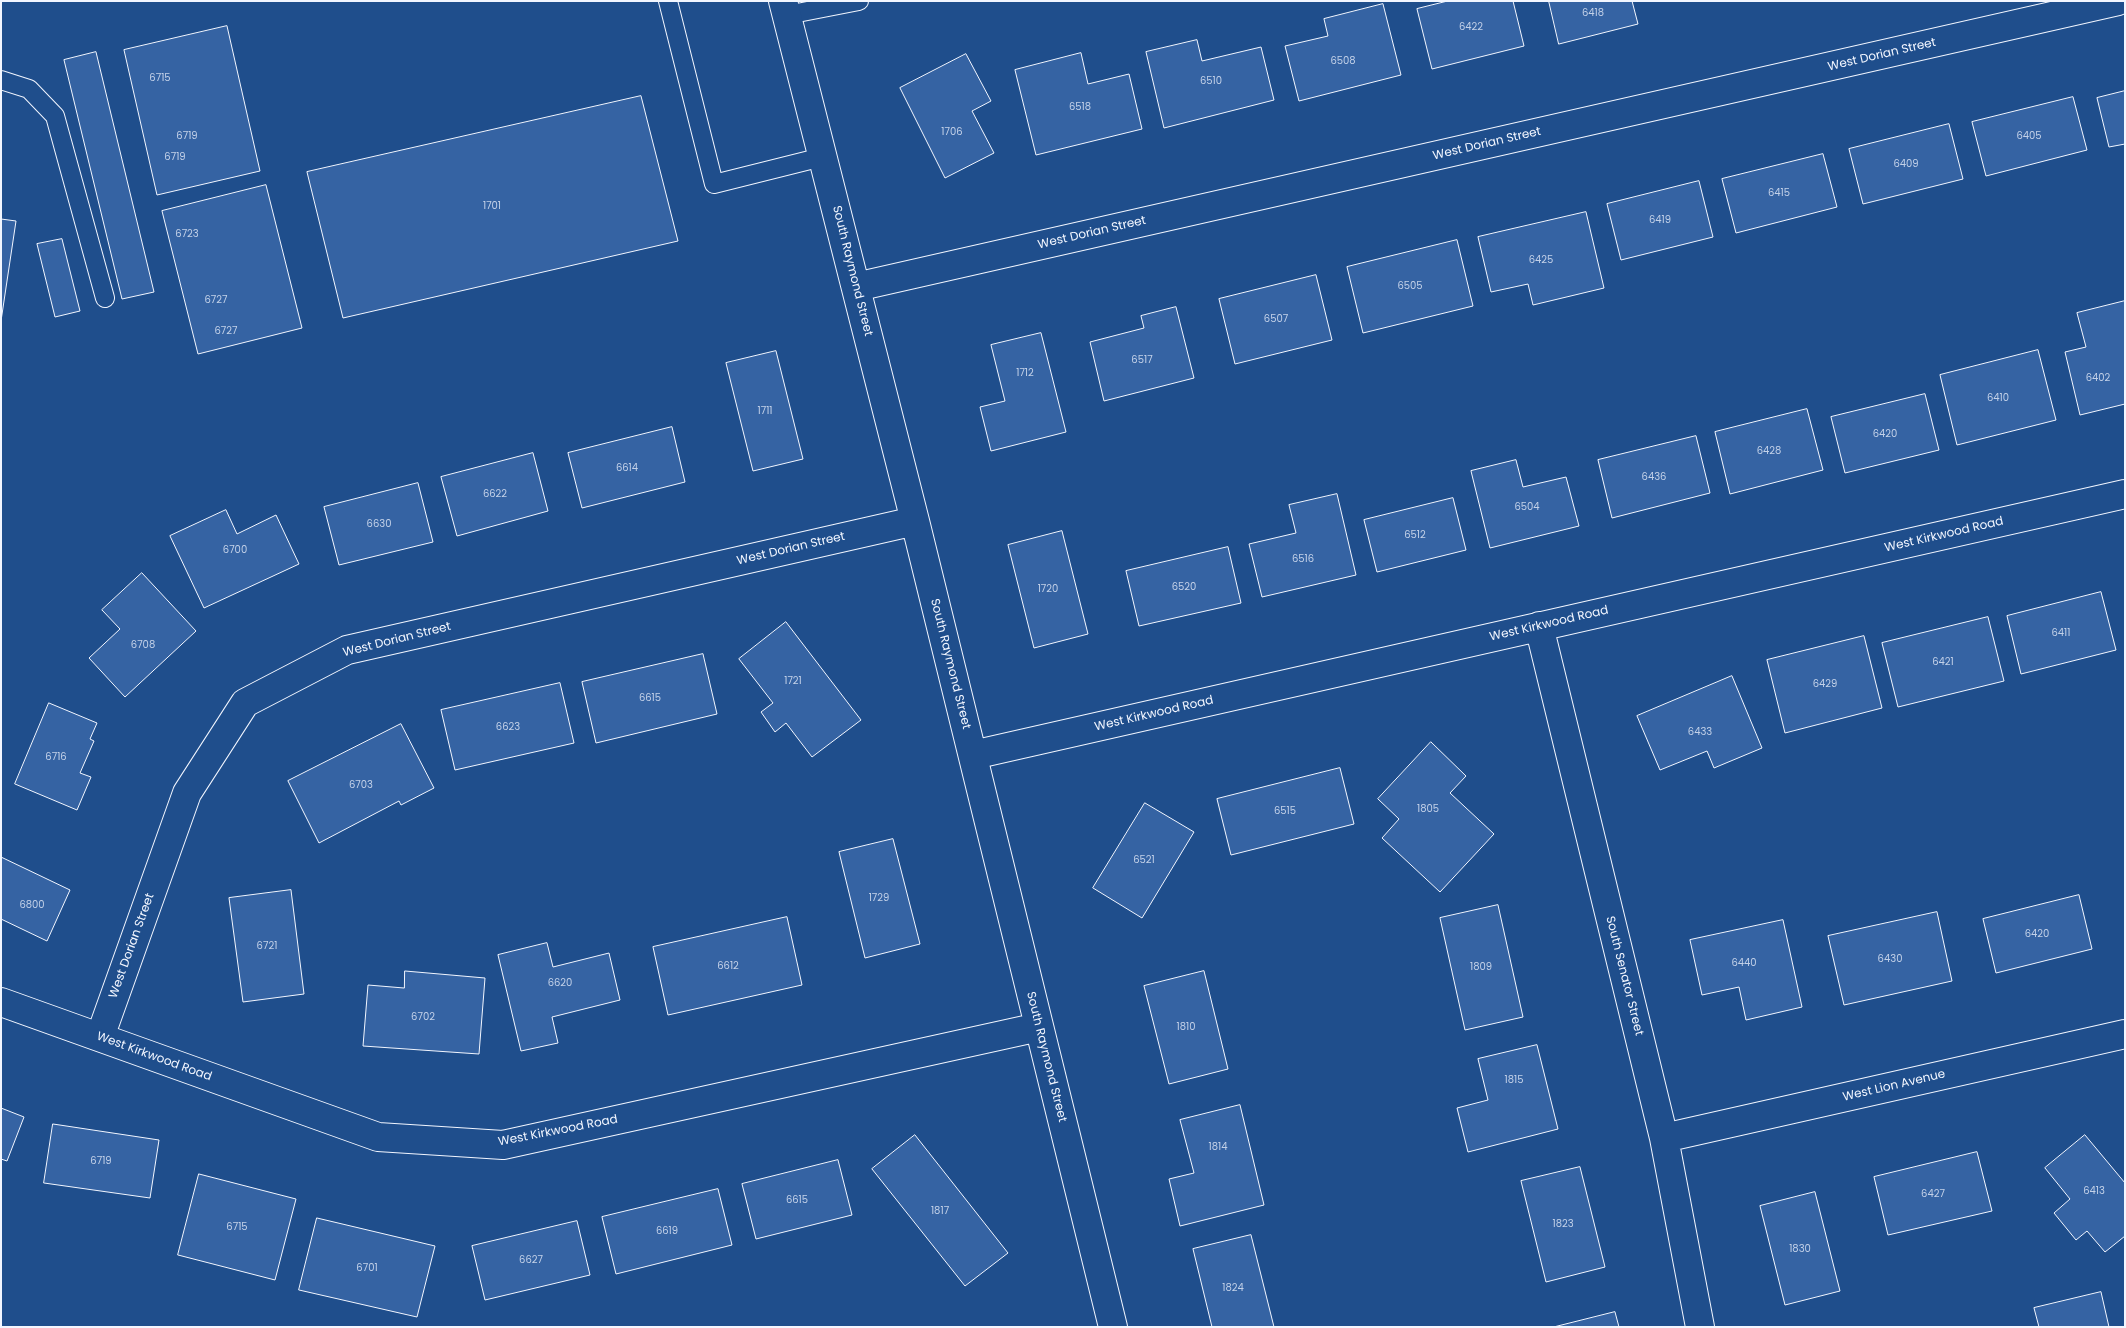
<!DOCTYPE html>
<style>
body{margin:0}
#map{position:relative;width:2126px;height:1328px;overflow:hidden;background:#1f4e8c;font-family:Poppins,sans-serif}
canvas{display:block}
.frame{position:absolute;inset:0;border:2px solid #f2f6ff;pointer-events:none}
</style>
<div id="map">
<canvas width="2126" height="1328"></canvas>
<div class="frame"></div>
</div>
<script>
const c = document.querySelector('canvas').getContext('2d');
c.lineJoin = 'round';
function fillPath(path, color) { c.fillStyle = color; c.fill(path, 'evenodd'); }
function strokePath(path, color, width, dash) { c.strokeStyle = color; c.lineWidth = width; c.lineCap = dash ? 'butt' : 'round'; c.setLineDash(dash || []); c.stroke(path); }
function drawText(font, color, halo, rows, align = 'center') {
  c.font = font + ' Poppins,sans-serif'; c.lineWidth = 4; c.setLineDash([]); c.textBaseline = 'middle'; c.strokeStyle = halo; c.fillStyle = color; for (const [text, x, y, turn = 0] of rows) {
    c.save(); c.translate(x, y); c.rotate((+turn || 0) * Math.PI / 180); c.textAlign = isNaN(turn) ? turn : align; if (halo) c.strokeText(text, 0, 0); c.fillText(text, 0, 0); c.restore();
  }
}
const building = new Path2D(`
 M1448,1h65l11,45 -92,23 -15,-60z
 M1549,1h83l6,23 -79,20z
 M1383,4l18,71 -102,26 -14,-55 43,-10 -4,-17z
 M227,26l33,145 -103,24 -33,-145z
 M1197,40l5,21 59,-14 13,53 -110,28 -18,-76z
 M96,52l58,240 -32,7 -58,-239z
 M1081,53l7,31 41,-10 13,55 -106,26 -21,-85z
 M966,54l25,47 -19,10 22,42 -49,25 -45,-90z
 M2125,91v53l-16,3 -12,-49z
 M641,96l37,145 -335,77 -36,-146z
 M2073,97l14,53 -101,26 -14,-54z
 M1949,124l14,55 -100,25 -14,-55z
 M1823,154l14,53 -101,26 -14,-54z
 M1699,181l14,56 -92,23 -14,-56z
 M266,185l36,143 -104,26 -36,-143z
 M1586,212l18,76 -71,17 -5,-21 -37,8 -13,-55z
 M1,219l15,2 -15,100z
 M62,239l18,72 -25,6 -18,-73z
 M1457,240l16,66 -110,27 -16,-66z
 M1316,275l16,65 -97,24 -16,-65z
 M2125,301v103l-45,11 -15,-63 21,-5 -9,-34z
 M1176,307l18,71 -90,23 -14,-59 54,-14 -3,-12z
 M1041,333l25,99 -75,19 -11,-44 25,-6 -14,-56z
 M2038,350l18,70 -99,25 -17,-70z
 M776,351l27,108 -50,12 -27,-108z
 M1925,394l14,56 -94,23 -14,-56z
 M1807,409l16,61 -93,24 -15,-62z
 M672,427l13,55 -103,26 -14,-55z
 M1696,436l14,57 -98,25 -14,-58z
 M533,453l15,58 -91,25 -16,-59z
 M1516,460l7,27 43,-10 13,49 -89,22 -19,-77z
 M418,483l15,59 -94,23 -15,-58z
 M1337,494l19,81 -94,22 -13,-53 47,-11 -7,-28z
 M1453,498l13,52 -89,22 -13,-52z
 M226,510l11,24 39,-19 23,49 -95,44 -34,-72z
 M1062,531l26,103 -54,14 -26,-103z
 M1228,547l13,56 -102,23 -13,-55z
 M142,573l54,58 -71,66 -36,-39 31,-29 -18,-19z
 M2101,592l15,58 -95,24 -14,-58z
 M1988,617l16,64 -106,26 -16,-64z
 M786,622l75,98 -49,37 -26,-34 -11,9 -14,-20 12,-9 -34,-44z
 M1864,636l18,72 -97,25 -18,-73z
 M703,654l14,60 -121,29 -14,-61z
 M1732,676l30,72 -48,20 -7,-17 -47,19 -23,-54z
 M560,683l14,60 -119,27 -14,-60z
 M49,703l48,20 -7,16 4,2 -14,32 11,4 -14,33 -62,-26z
 M401,724l33,64 -33,17 -2,-4 -80,42 -31,-62z
 M1431,742l35,34 -16,17 44,41 -54,58 -58,-54 17,-19 -21,-20z
 M1340,768l14,56 -123,31 -14,-56z
 M1145,803l49,29 -52,86 -49,-30z
 M893,839l27,105 -55,14 -26,-106z
 M1,857l69,33 -23,51 -46,-22z
 M291,890l13,104 -61,8 -14,-104z
 M2079,895l13,54 -96,24 -13,-54z
 M1498,905l25,112 -58,13 -25,-112z
 M1937,912l15,69 -108,24 -16,-69z
 M787,917l15,68 -134,30 -15,-68z
 M1783,920l19,87 -56,13 -7,-33 -37,8 -12,-55z
 M547,943l6,24 56,-14 11,47 -68,17 6,26 -37,8 -23,-96z
 M405,971l80,7 -6,76 -116,-8 5,-61 36,3z
 M1204,971l24,98 -59,15 -25,-98z
 M1537,1045l21,84 -90,23 -11,-44 31,-8 -10,-41z
 M1240,1105l24,100 -84,21 -11,-47 25,-6 -14,-53z
 M1,1108l23,9 -17,44 -6,-2z
 M53,1124l106,16 -9,58 -106,-15z
 M915,1135l93,118 -43,33 -93,-117z
 M2085,1135l40,48v53l-20,16 -18,-21 -11,9 -22,-27 16,-14 -25,-31z
 M1977,1152l15,59 -104,24 -14,-58z
 M838,1160l14,55 -96,24 -14,-55z
 M1580,1167l25,100 -59,15 -25,-101z
 M199,1174l97,25 -21,81 -97,-25z
 M718,1189l14,56 -116,29 -14,-57z
 M1815,1192l25,99 -55,14 -25,-99z
 M317,1218l118,28 -18,71 -118,-27z
 M577,1221l13,54 -105,25 -13,-54z
 M1251,1235l23,92h-62l-19,-78z
 M2101,1292l8,35h-70l-5,-19z
 M1615,1312l4,15h-65z`);
fillPath(building, '#3563a3');
strokePath(building, '#f2f6ff', 1);
const service = new Path2D(`
 M668,1l46,183 108,-27
 M787,15l72,-14
 M1,80l28,9 26,27 50,182`);
const minor = new Path2D(`
 M783,1l132,520 198,806
 M856,287l1262,-286
 M1539,626l125,512 36,189
 M973,755l1152,-261
 M1,1002l377,135 125,8 536,-118
 M100,1037l87,-244 58,-90 102,-53 568,-129
 M1664,1138l461,-104`);
strokePath(service, '#f2f6ff', 20);
strokePath(minor, '#f2f6ff', 30);
strokePath(service, '#1f4e8c', 18);
strokePath(minor, '#1f4e8c', 28);
drawText('10px', '#c3d1e8', null, [
 ["6418",1593,13],
 ["6422",1471,27],
 ["6508",1343,61],
 ["6715",160,78],
 ["6510",1211,81],
 ["6518",1080,107],
 ["1706",952,132],
 ["6719",187,136],
 ["6405",2029,136],
 ["6719",175,157],
 ["6409",1906,164],
 ["6415",1779,193],
 ["1701",492,206],
 ["6419",1660,220],
 ["6723",187,234],
 ["6425",1541,260],
 ["6505",1410,286],
 ["6727",216,300],
 ["6507",1276,319],
 ["6727",226,331],
 ["6517",1142,360],
 ["1712",1025,373],
 ["6402",2098,378],
 ["6410",1998,398],
 ["1711",765,411],
 ["6420",1885,434],
 ["6428",1769,451],
 ["6614",627,468],
 ["6436",1654,477],
 ["6622",495,494],
 ["6504",1527,507],
 ["6630",379,524],
 ["6512",1415,535],
 ["6700",235,550],
 ["6516",1303,559],
 ["6520",1184,587],
 ["1720",1048,589],
 ["6411",2061,633],
 ["6708",143,645],
 ["6421",1943,662],
 ["1721",793,681],
 ["6429",1825,684],
 ["6615",650,698],
 ["6623",508,727],
 ["6433",1700,732],
 ["6716",56,757],
 ["6703",361,785],
 ["1805",1428,809],
 ["6515",1285,811],
 ["6521",1144,860],
 ["1729",879,898],
 ["6800",32,905],
 ["6420",2037,934],
 ["6721",267,946],
 ["6430",1890,959],
 ["6440",1744,963],
 ["6612",728,966],
 ["1809",1481,967],
 ["6620",560,983],
 ["6702",423,1017],
 ["1810",1186,1027],
 ["1815",1514,1080],
 ["1814",1218,1147],
 ["6719",101,1161],
 ["6413",2094,1191],
 ["6427",1933,1194],
 ["6615",797,1200],
 ["1817",940,1211],
 ["1823",1563,1224],
 ["6715",237,1227],
 ["6619",667,1231],
 ["1830",1800,1249],
 ["6627",531,1260],
 ["6701",367,1268],
 ["1824",1233,1288]
]);
drawText('12px', '#f2f6ff', '#1f4e8c', [
 ["West Dorian Street",1882,55,-13],
 ["West Dorian Street",1487,144,-13],
 ["West Dorian Street",1092,233,-13],
 ["South Raymond Street",852,271,76],
 ["West Kirkwood Road",1944,535,-13],
 ["West Dorian Street",791,549,-13],
 ["West Kirkwood Road",1549,624,-13],
 ["West Dorian Street",397,640,-14],
 ["South Raymond Street",950,664,76],
 ["West Kirkwood Road",1154,714,-13],
 ["West Dorian Street",132,946,-70],
 ["South Senator Street",1624,976,76],
 ["West Kirkwood Road",154,1057,20],
 ["South Raymond Street",1046,1057,76],
 ["West Lion Avenue",1894,1086,-13],
 ["West Kirkwood Road",558,1131,-11]
]);
</script>
